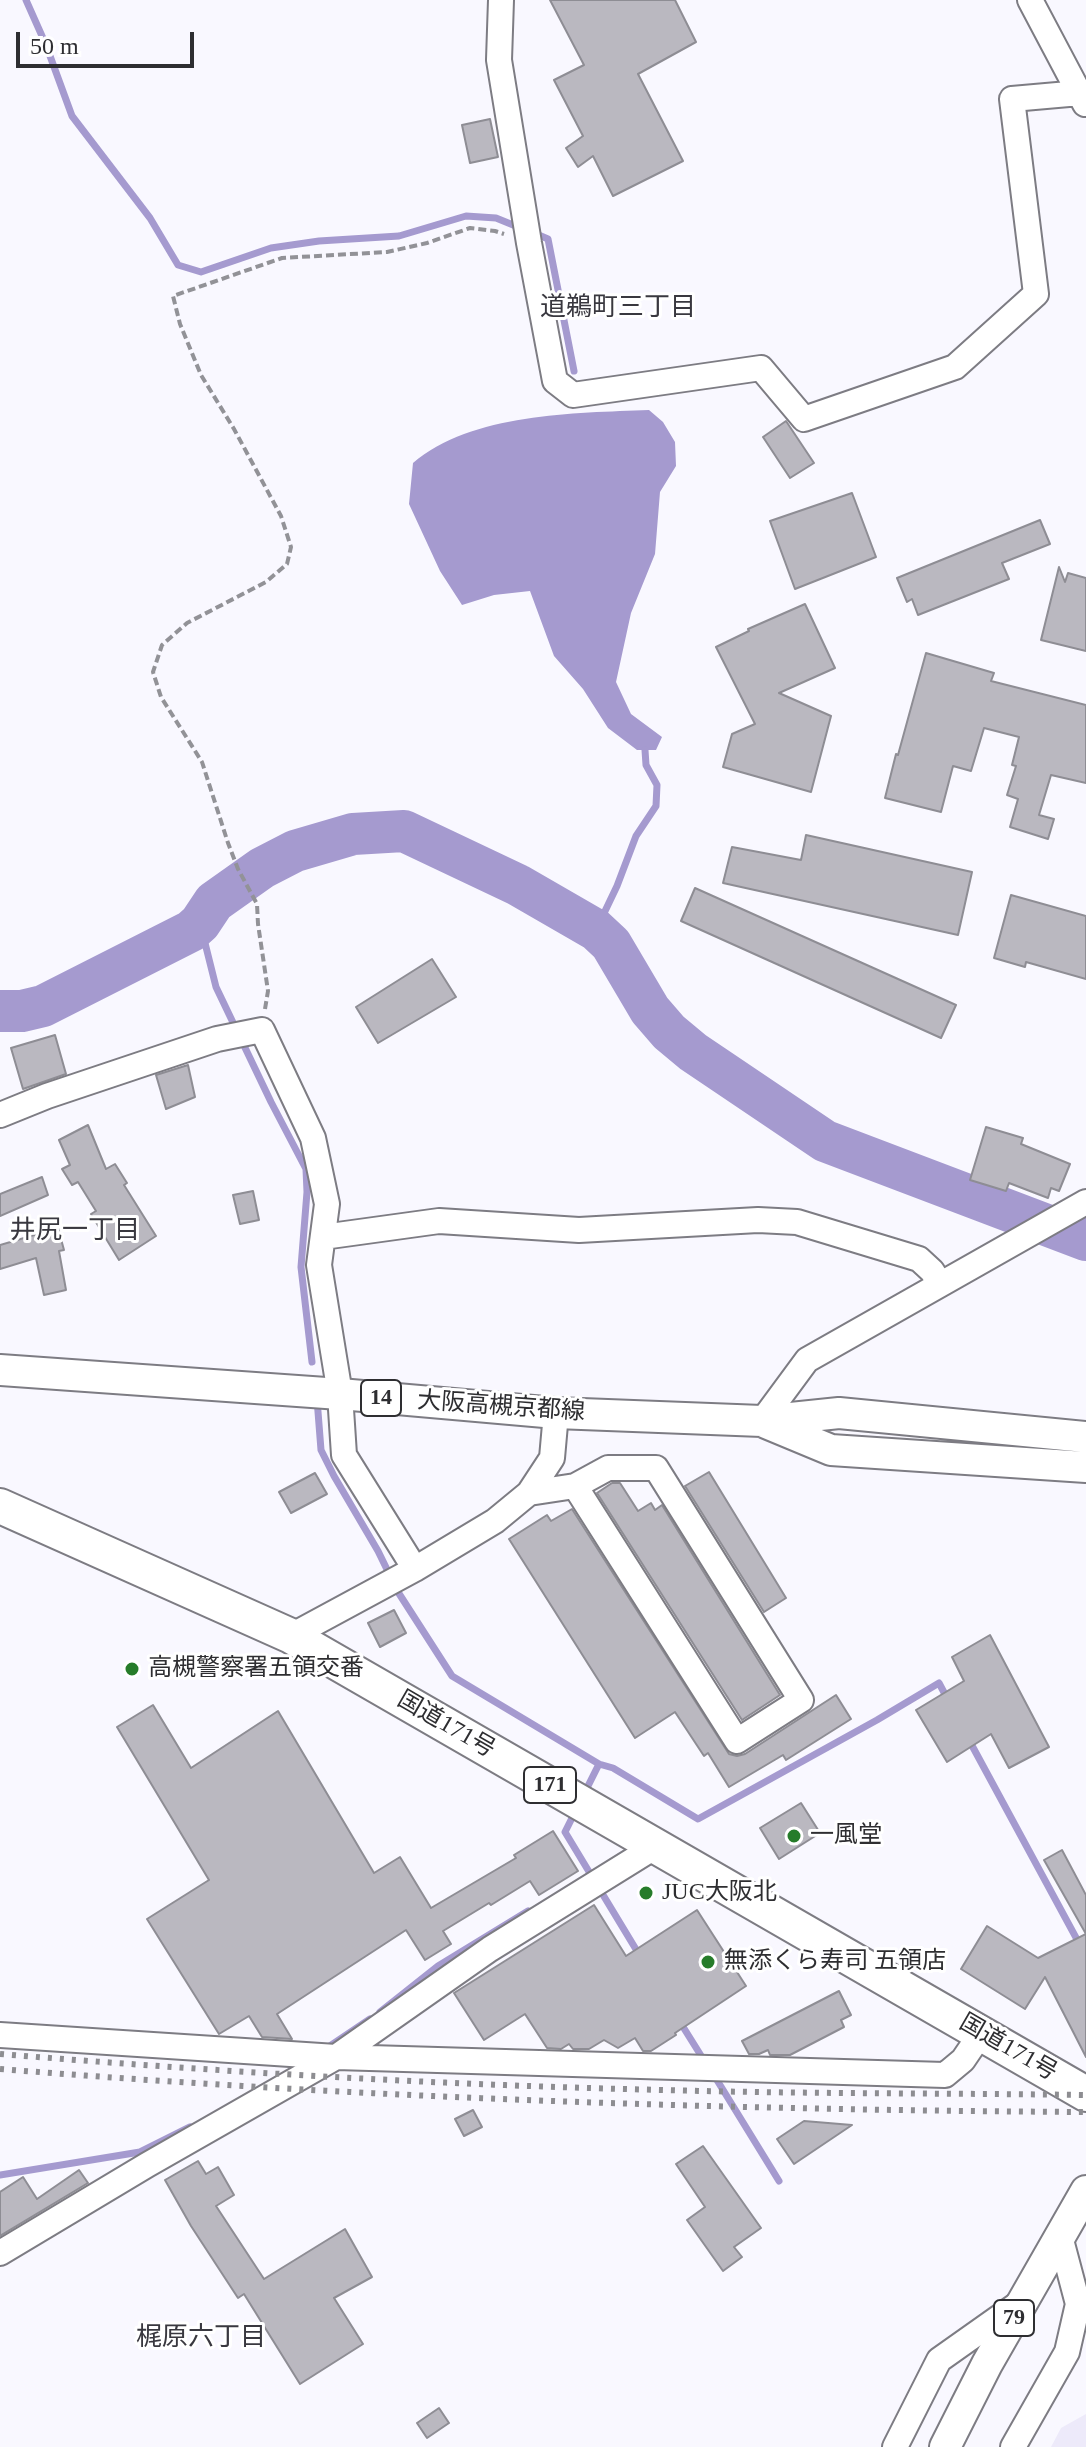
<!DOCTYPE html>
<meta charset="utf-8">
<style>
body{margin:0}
#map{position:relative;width:1086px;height:2447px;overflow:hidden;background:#f9f8ff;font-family:"Times New Roman",serif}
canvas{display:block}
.scale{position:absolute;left:16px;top:32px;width:178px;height:36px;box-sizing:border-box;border:4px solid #2e2e31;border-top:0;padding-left:10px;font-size:24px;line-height:28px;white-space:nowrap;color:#2e2e31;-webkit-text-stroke:6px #fff;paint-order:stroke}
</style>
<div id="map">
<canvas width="1086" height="2447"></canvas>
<div class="scale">50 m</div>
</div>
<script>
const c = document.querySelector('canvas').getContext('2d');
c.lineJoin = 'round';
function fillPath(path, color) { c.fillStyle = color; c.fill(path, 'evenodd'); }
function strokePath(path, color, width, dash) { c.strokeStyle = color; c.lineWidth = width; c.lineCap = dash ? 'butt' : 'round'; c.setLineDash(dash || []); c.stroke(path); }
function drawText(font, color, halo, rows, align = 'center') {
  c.font = font + ' "Times New Roman","Noto Sans JP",serif'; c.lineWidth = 6; c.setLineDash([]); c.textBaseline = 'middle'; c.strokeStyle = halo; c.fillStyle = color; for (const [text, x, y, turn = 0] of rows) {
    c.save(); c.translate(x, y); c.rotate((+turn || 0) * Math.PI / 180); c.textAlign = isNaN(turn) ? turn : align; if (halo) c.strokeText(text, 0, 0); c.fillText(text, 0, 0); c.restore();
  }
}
fillPath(new Path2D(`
 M1086,2414v33h-35l10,-19z`), '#edeafa');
fillPath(new Path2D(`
 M649,410l14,12 12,20 1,24 -16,26 -5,62 -24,59 -15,69 15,32 31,23 -6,13h-19l-29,-22 -25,-39 -29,-33 -24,-65 -36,4 -32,10 -22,-34 -31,-67 4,-41c59,-50 161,-50 236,-53z`), '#a59acf');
strokePath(new Path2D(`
 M26,0l20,45 26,71 78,102 28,47 23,7 70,-24 48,-7 80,-5 67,-20 30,2 27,11
 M534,233l14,6 26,132
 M226,913c19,-15 39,-33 62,-43 40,-17 84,-28 127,-21l150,80 24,15 14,13 34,62 19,21 23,21 138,91 28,14 175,66
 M200,923l16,64 55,115 35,67 1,23 -6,75 11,95
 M596,930l21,-44 19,-50 20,-30 1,-21 -11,-20 -1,-15
 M0,995l32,-1 136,-67
 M1035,1238l51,19
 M317,1399l4,51 13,26 44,75 20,41 54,84 147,88 14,4 85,51 179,-99 62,-37 9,17
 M969,1740l117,216
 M584,1794l15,-30
 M575,1812l-10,20 75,124
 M380,2012l58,-46 90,-55
 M680,2022l25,40
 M324,2050l46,-31
 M712,2072l67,109
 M0,2175l140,-23 50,-25`), '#a59acf', 7);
strokePath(new Path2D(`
 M0,1011h22l21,-5 148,-75 9,-8 14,-21 48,-34 33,-17 58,-17 51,-3 114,54 78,45 15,14 39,66 19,22 24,20 132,89 261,99`), '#a59acf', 42);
const building = new Path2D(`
 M550,0h125l21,42 -58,32 45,87 -70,35 -20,-40 -15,11 -12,-19 17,-12 -29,-56 30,-15z
 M490,119l8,38 -28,6 -8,-38z
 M786,421l28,42 -24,15 -27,-41z
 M852,493l24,64 -81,32 -25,-68z
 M1040,520l10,24 -48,19 7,16 -91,36 -6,-16 -5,3 -10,-24z
 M1059,567l6,15 3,-9 18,5v73l-45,-11z
 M805,604l30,64 -56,25 52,23 -20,76 -88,-25 9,-33 23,-10 -39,-77 33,-16 -1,-2z
 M926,653l68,20 -3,8 95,24v78l-35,-8 -12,40 15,4 -6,20 -38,-12 8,-28 -11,-4 9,-29 -4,-1 7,-28 -35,-9 -13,43 -18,-5 -12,46 -56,-14 11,-44 2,1z
 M806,835l166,37 -14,63 -235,-52 9,-36 69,13z
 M695,888l261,117 -15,33 -260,-117z
 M1011,895l75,21v63l-60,-17 -1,5 -31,-9z
 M432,959l24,38 -78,46 -22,-36z
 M55,1035l11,39 -43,15 -12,-41z
 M188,1065l7,32 -29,12 -10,-34z
 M88,1125l18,44 9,-5 12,19 -3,2 32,51 -37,24 -28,-46 5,-3 -18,-29 -6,3 -10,-16 8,-4 -11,-25z
 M986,1127l37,11 -2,6 49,20 -11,27 -8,-3 -3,10 -39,-15 -3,8 -36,-11z
 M42,1177l6,18 -48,21v-22z
 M253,1191l6,29 -19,4 -7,-29z
 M58,1228l6,22 -5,1 7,39 -22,5 -8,-37 -36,11v-24z
 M709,1472l77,126 -22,14 -79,-126z
 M315,1473l12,21 -36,19 -12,-21z
 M612,1483h8l18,28 13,-8 4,7 7,-5 118,190 -38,25 -145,-227z
 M572,1509l157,245 8,2 8,-2 91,-59 15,24 -65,41 -3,-5 -54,32 -21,-34 -4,3 -29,-44 -40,26 -126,-199 38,-24 4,6z
 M394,1610l12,23 -26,14 -12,-24z
 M990,1635l59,112 -40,21 -18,-34 -44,28 -31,-52 48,-29 -12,-24z
 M153,1705l38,63 87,-57 96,162 26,-16 31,51 85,-50 -2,-3 39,-24 25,40 -39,24 -9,-14 -39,24 -2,-2 -46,28 8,13 -26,16 -19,-30 -129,84 15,25 -30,-2 -13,-21 -30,18 -72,-115 62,-39 -92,-153z
 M801,1803l19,30 -41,26 -19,-31z
 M1062,1850l24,45v162l-41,-80 -20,32 -64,-40 26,-43 51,32 48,-24 -42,-74z
 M594,1905l32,51 71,-46 49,76 -71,47 1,2 -25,16h-8l-8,-13 -17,10 -14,-8 -15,9h-16l-4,-5 -8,5 -14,-1 -22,-34 -41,26 -30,-47z
 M839,1991l12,24 -10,5 3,7 -54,28h-20l-2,-5 -9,4h-10l-7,-13z
 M473,2110l9,17 -18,9 -9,-17z
 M804,2121l48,4 -58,39 -17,-25z
 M703,2146l58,82 -27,19 8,10 -19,14 -36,-51 18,-13 -29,-43z
 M198,2161l8,13 12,-7 16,28 -18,11 48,73 81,-50 27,48 -38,21 29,46 -63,40 -56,-90 -6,4 -47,-72 -26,-46z
 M79,2170l9,13 -88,53v-44l23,-15 14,22z
 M439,2408l10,15 -22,15 -10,-15z`);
fillPath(building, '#bab8c0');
strokePath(building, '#8e8d94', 2);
const minor = new Path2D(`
 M501,0l-2,60 30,183 26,138 18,14 188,-27 43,51 151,-52 81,-73 -24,-195 68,-6
 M1030,0l55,104
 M0,1115l47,-19 170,-57 45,-9 51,108 14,66 -8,61 21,129 4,61 71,114
 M323,1237l116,-16 140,9 179,-10 39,2 122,37 13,12 8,13
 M762,1421l45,-61 279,-158
 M529,1493l46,-7 33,-18h48l145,232 -64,41 -162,-255
 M291,1636l124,-67 80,-48 34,-28 23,-35 4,-45
 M0,2035l336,22 609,18 18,-15 19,-28
 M0,2253l147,-88 189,-108 154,-108 166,-103
 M895,2447l44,-87 82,-58
 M1013,2447l54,-95 11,-48 -18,-68`);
const major = new Path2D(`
 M0,1370l340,24 216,19 206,8 77,-8 247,24
 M766,1423l65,27 255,17
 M945,2447l42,-83 99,-173`);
const highway = new Path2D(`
 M0,1506l291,130 795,458`);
strokePath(minor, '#7d7c83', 28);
strokePath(major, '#7d7c83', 34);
strokePath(highway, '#7d7c83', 38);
strokePath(new Path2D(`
 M265,1009l3,-18 -10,-67 -1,-20 -19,-35 -10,-26 -26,-81 -41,-65 -8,-25 9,-27 25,-22 79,-41 21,-18 4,-17 -10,-31 -47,-87 -33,-54 -21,-51 -7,-28 109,-38 105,-6 40,-9 43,-15 25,3 9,3`), '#929297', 4, [8, 4]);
strokePath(minor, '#fff', 24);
strokePath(major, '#fff', 30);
strokePath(highway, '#fff', 34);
strokePath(new Path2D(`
 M0,2054c221,18 442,31 663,36 141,4 282,3 423,5
 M0,2069c361,29 724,41 1086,43`), '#8d8d91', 6, [4, 8]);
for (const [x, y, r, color] of [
 [132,1669,8,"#267c2a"],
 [794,1836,8,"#267c2a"],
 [646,1893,8,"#267c2a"],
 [708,1962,8,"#267c2a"]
]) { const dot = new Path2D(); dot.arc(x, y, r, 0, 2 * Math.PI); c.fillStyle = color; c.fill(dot); strokePath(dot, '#fff', 3); }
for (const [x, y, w] of [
 [381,1398,40],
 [550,1785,52],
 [1014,2318,40]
]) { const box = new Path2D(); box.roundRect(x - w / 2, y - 18, w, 36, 6); c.fillStyle = '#fff'; c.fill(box); strokePath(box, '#2e2e31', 2); }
drawText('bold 22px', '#2e2e31', null, [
 ["14",381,1398],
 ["171",550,1785],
 ["79",1014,2318]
]);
drawText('24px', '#2e2e31', '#fff', [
 ["大阪高槻京都線",501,1407,4],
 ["国道171号",446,1725,30],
 ["国道171号",1008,2048,30]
]);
drawText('24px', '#2e2e31', '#fff', [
 ["高槻警察署五領交番",148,1669],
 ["一風堂",810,1836],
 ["JUC大阪北",662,1893],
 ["無添くら寿司 五領店",724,1962]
], 'left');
drawText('26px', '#39383f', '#fff', [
 ["道鵜町三丁目",618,308],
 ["井尻一丁目",75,1231],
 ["梶原六丁目",201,2338]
]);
</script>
